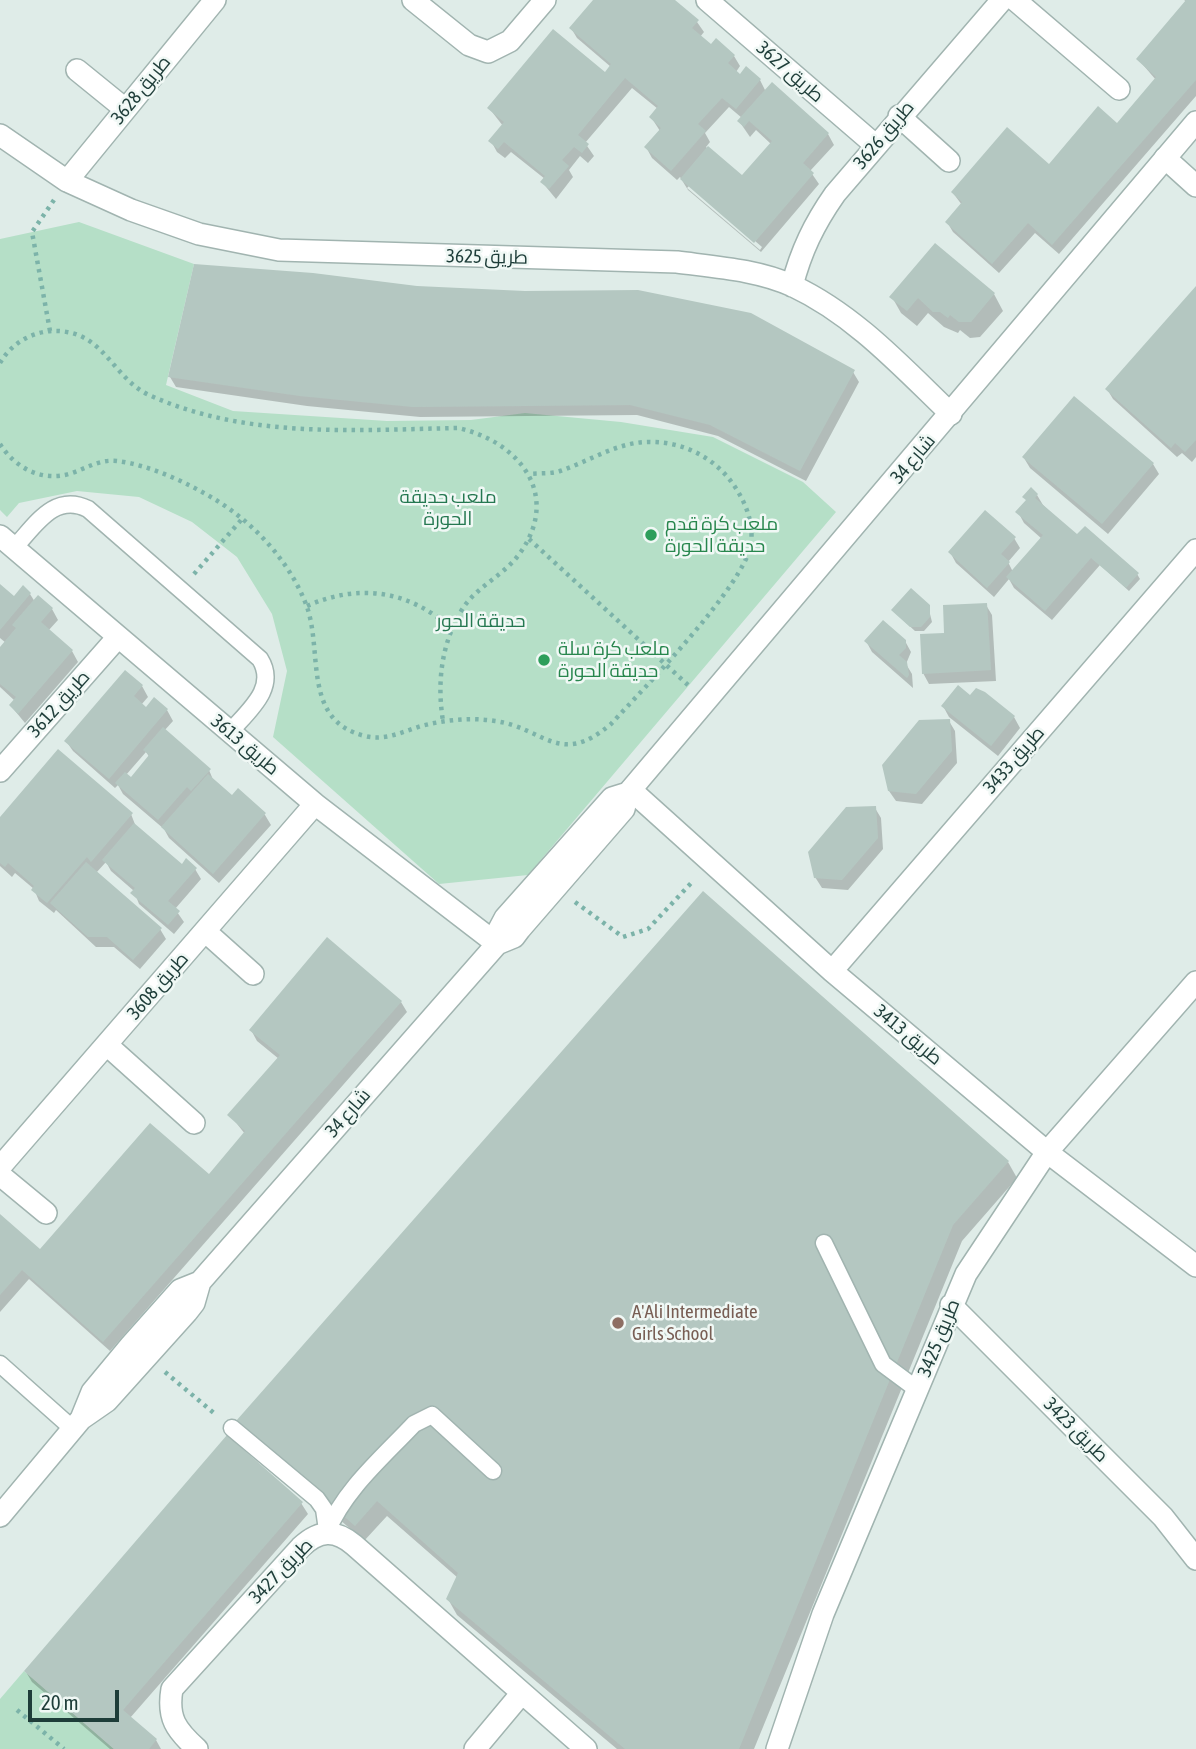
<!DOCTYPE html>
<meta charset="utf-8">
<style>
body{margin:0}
#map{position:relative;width:1196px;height:1749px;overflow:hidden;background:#dfece8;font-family:"Asap Condensed",sans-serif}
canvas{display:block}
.scale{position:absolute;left:28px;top:1690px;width:91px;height:32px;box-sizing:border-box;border:4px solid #1e3d39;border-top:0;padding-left:9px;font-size:21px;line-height:24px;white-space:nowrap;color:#1e3d39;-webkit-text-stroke:5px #f0f8f5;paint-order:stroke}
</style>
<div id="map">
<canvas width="1196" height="1749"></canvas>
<div class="scale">20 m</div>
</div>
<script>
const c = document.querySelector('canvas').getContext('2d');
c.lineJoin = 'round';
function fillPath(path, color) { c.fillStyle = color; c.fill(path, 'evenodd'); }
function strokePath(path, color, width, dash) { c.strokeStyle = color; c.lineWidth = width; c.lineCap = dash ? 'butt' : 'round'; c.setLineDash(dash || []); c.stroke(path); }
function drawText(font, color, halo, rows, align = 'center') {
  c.font = font + ' "Asap Condensed",Cairo,sans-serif'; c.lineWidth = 5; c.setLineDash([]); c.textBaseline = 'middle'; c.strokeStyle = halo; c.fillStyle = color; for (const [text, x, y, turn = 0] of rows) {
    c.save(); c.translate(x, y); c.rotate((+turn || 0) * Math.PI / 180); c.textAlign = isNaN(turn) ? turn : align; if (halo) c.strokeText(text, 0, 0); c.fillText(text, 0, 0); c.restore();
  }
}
fillPath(new Path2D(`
 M79,222l115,42 -28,121 67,26 154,10 84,-1 54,-7 96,9 92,15 90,45 33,30 -308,363 -89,9 -166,-147 14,-66 -15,-57 -35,-57 -45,-35 -53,-25 -62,-6 -58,12 -12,14 -7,-7v-271z
 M24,1671l90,78h-114v-50z`), '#b5dfc7');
fillPath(new Path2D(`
 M595,0h77l25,22 7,10 -4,5 11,9 23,10 6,10 -4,6 4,4 20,4 6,12 62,42 6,11 -24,26 9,13 -58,68 -73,-62 -8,-13 -3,3 -25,-22 -6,-11 14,-16 -9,-14 7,-8 -26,-21 -47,55 9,13 -6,7 -8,-7 -11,14 4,7 -17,22 -14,-17 3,-3 -34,-27 -6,6 -8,-6 -6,-11 12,-15 -14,-18 116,-34 6,-7 -34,-29 -6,-10zM729,107l13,11 -3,3 11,16 6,-7 15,14 -29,34 -36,-31 4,-5 -5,-9zM690,185l72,62 -2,3 -73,-62z
 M1184,0h12v96l-137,158 -24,-21 -36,40 -46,-41 -6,-10 15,-17 -9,-12 96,-27 69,-41 38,-45 -18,-21 49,-57z
 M1196,289v168l-4,5 -10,-9 -5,4 -64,-58 -6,-10z
 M994,294l9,17 -23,26 -10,1 -10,-8 -2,3 -14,-6 -16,-14 -11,13 -16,-13 -9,-16z
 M853,372l6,10 -53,99 -88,-45 -81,-21 -217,2 -113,-11 -131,-19 -6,-10z
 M1024,458l129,6 6,10 -51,60 -78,-66z
 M1037,495l6,10 34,32 60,37 3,5 -11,12 -29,-26 -48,55 -38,-32 -5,-9 -15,18 -38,-34 -6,-11 64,-14 6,10 -12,14 5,10 29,-33 -18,-16 -6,-11 9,-11 -3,-4z
 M0,587l14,12 16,-5 5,8 17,7 6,11 -10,11 24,20 6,11 -53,61 -14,-17 4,-5 -15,-14v-37l6,-7 -6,-5z
 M986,605l6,10 4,66 -67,3 -6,-11 22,-38z
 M928,606l4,16 -8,9h-9l-22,-20z
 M866,641h39l6,11 -5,12 6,10 1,14 -41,-36z
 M125,672l17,14 6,11 -7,8 5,4 9,-9 12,10 6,11 -9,10 45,39 5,12 18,16 6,-7 27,24 6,10 -52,58 -50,-45 -5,-9 -41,-35 -5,-9 -3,3 -42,-37 -7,-10zM146,752l4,6 -19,21 -5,-4z
 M971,698l43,19 6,11 -22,28 -49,-39 -6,-11z
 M949,721l6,10 2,32 -35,41 -26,-3 -7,-10z
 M875,808l6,10 2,31 -35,41 -26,-2 -7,-11z
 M131,814l5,13 46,39 13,3 6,10 -26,30 9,13 -10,12 -35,-30 -5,-13 -23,-20 -5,-9 -10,11 64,56 6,10 -26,30 -26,-22h-18l-40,-37 -2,3 -15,-12 -5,-12 -19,-16 -3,4 -12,-11v-47z
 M401,1002l6,10 -297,339 -81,-72 -29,33v-96l40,36 169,-76 36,-42 -15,-19 49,-56 -22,-18 -6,-11z
 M1008,1162l9,16 -55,63 -208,508h-137l-160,-134 -9,-16 10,-21 -71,-62 -23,25 -117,-103z
 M301,1503l7,11 -178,204 26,22 5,9h-51l-78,-67 -6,-10z`), '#0003');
fillPath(new Path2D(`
 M593,0h82l24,20 -7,8 19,16 5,-6 19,17 -7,8 12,11 6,-8 15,13 -25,30 -14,-11 -24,26 8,7 -35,40 -27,-24 17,-19 -12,-11 9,-11 -33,-28 -47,57 11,9 -7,9 -8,-6 -12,13 7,6 -20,23 -9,-7 5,-6 -41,-34 -6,7 -10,-8 16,-19 -17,-14 66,-79 52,43 6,-8 -42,-36z
 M1186,0h10v80l-144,165 -24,-22 -36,41 -47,-42 17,-20 -11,-10 56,-65 42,37 49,-58 19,17 39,-46 -20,-18z
 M772,82l57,51 -26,30 11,10 -60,70 -74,-64 28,-33 34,29 30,-34 -23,-20 -5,6 -7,-6z
 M935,243l60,50 -24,29h-12l-9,-7 -2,3 -8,-6h-7l-15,-14 -11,13 -18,-14z
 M194,264l119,9 104,13 108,5 113,-1 113,23 104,57 -55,101 -90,-46 -80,-20 -217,2 -113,-11 -132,-19z
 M1196,286v154l-11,12 -10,-9 -4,5 -66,-59z
 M1074,396l80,67 -52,61 -80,-67z
 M1031,487l7,7 -3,4 42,36 8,-8 54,47 -13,15 -35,-30 -46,53 -39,-34 37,-42 -28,-23 11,-12 -4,-3z
 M985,510l31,27 -15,17 9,8 -23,26 -39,-36z
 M0,584l14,12 9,-11 8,8 -31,37z
 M911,588l19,17v12l-9,10h-11l-19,-17z
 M38,595l15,13 -12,14 32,28 -55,64 -9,-9 7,-8 -16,-13v-37l16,-19 -4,-3z
 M987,603l4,67 -69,4 -2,-40 24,-1 -1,-28z
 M883,620l23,20v8l-7,7 8,7 2,13 -2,3 -43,-37z
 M125,670l18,15 -9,11 12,11 8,-10 14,12 -59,70 -45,-38z
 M958,685l12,10 6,-7 9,4 30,24 -24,30 -50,-40z
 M950,719l2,32 -36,43 -28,-3 -6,-26 37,-45z
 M163,727l48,42 -20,22 -4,-4 -29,33 -43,-37 10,-11 6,5 18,-22 -6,-5z
 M58,749l75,64 -42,49 -4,-5 -40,46 -16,-13 3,-4 -26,-23 -3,4 -5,-4v-46z
 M208,774l24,21 6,-7 28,25 -53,61 -52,-47z
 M876,806l2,32 -36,42 -28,-2 -6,-26 38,-45z
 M134,823l48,41 4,-6 11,10 -29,33 12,10 -12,14 -38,-32 5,-5 -33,-28z
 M86,862l76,66 -29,32 -26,-23h-19l-38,-34z
 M703,891l306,270 -56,64 -214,524h-114l-179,-150 12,-26 -81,-72 -22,25 -119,-105z
 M327,937l75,64 -299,341 -81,-72 -22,25v-81l40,35 110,-126 59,51 36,-43 -18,-16 53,-60 -31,-25z
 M227,1435l76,67 -180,208 34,29 -8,10h-35l-90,-78z`), '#b4c7c1');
const service = new Path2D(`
 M14,548c21,-22 40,-56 74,-39l172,150c18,29 -12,52 -30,73
 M824,1243l59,121 35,26
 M0,1364l73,65
 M232,1428l85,71 7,10 3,21
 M327,1532c17,-42 56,-75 87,-108l18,-9 61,56`);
const minor = new Path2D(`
 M413,0l56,45 19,7 22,-11 35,-41
 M707,0l167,144
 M1015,0l104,89
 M77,70l48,39
 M899,116l50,45
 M0,135l67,46 64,29 68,24 80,16 398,12c38,5 82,8 116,24 62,29 110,82 158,128
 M1165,158l31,28
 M67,181l148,-181
 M792,286c9,-35 22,-62 43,-92l167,-194
 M0,536l315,268 182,140
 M0,771l118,-134
 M631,790l201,181 215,181 149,114
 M206,932l47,42
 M832,971l364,-421
 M107,1045l87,78
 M0,1167l315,-363
 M0,1175l46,38
 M951,1305l212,212 33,42
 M197,1749c-21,-19 -30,-31 -25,-60l129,-142c18,-17 34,-18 53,-2l232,204
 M475,1749l46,-55
 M777,1749l46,-135 143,-340 81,-122 149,-170`);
const tertiary = new Path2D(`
 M497,944l-1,-9 9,-17 107,-120 16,-5
 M81,1419l26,-18 80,-89 7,-9 6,-21 297,-338 17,-7 6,-8 104,-120 4,-16 568,-671
 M0,1516l81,-97 11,-27 39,-47 49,-55 20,-8`);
strokePath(service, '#a1b4b0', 19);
strokePath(minor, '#a1b4b0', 24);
strokePath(tertiary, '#a1b4b0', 24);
strokePath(new Path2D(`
 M50,331l-18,-99 22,-32
 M0,363c13,-23 40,-36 67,-31 38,6 49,48 82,63 97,44 206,35 309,33 60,13 104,66 62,125 -17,24 -46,34 -60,60 -19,33 -23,71 -17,108
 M0,444c15,24 43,39 72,29 15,-5 28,-14 45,-12 33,4 71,22 99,39 39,24 75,63 91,107 16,46 -5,114 58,129 20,5 37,-4 56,-10 24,-6 49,-9 74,-5 50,7 64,47 116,3 33,-36 133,-138 140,-180 3,-23 -7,-46 -21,-64 -19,-24 -48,-38 -79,-38 -32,-1 -61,19 -91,29 -9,3 -21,2 -31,3
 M529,539l159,146
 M194,574l48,-55
 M307,606c52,-23 102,-16 145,23
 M575,902l48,35 25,-8 46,-49
 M165,1372l50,42
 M17,1710l47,39`), '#7cb3a9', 4.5, [3.5, 5]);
strokePath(service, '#fff', 16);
strokePath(minor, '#fff', 21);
strokePath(tertiary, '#fff', 21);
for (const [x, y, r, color] of [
 [651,535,7,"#2e9e5b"],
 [544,660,7,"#2e9e5b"],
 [618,1323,7,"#8d6e63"]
]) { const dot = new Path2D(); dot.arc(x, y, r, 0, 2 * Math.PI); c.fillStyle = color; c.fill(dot); strokePath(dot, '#f0f8f5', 2.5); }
drawText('19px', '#1e3d39', '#f0f8f5', [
 ["طريق 3627",790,72,41],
 ["طريق 3628",141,90,-51],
 ["طريق 3626",884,135,-50],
 ["طريق 3625",487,257,1],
 ["شارع 34",913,459,-50],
 ["طريق 3612",59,704,-48],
 ["طريق 3613",245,745,40],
 ["طريق 3433",1014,760,-49],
 ["طريق 3608",158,986,-49],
 ["طريق 3413",908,1035,40],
 ["شارع 34",348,1113,-49],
 ["طريق 3425",939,1338,-68],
 ["طريق 3423",1076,1430,45],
 ["طريق 3427",281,1571,-46]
]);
drawText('19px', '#257851', '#f0f8f5', [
 ["ملعب حديقة",448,497],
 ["الحورة",448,519],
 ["حديقة الحور",481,621]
]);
drawText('19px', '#27864d', '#f0f8f5', [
 ["ملعب كرة قدم",665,524],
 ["حديقة الحورة",665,546],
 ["ملعب كرة سلة",558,649],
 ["حديقة الحورة",558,671]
], 'left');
drawText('19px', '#785e54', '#f0f8f5', [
 ["A'Ali Intermediate",632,1312],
 ["Girls School",632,1334]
], 'left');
</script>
